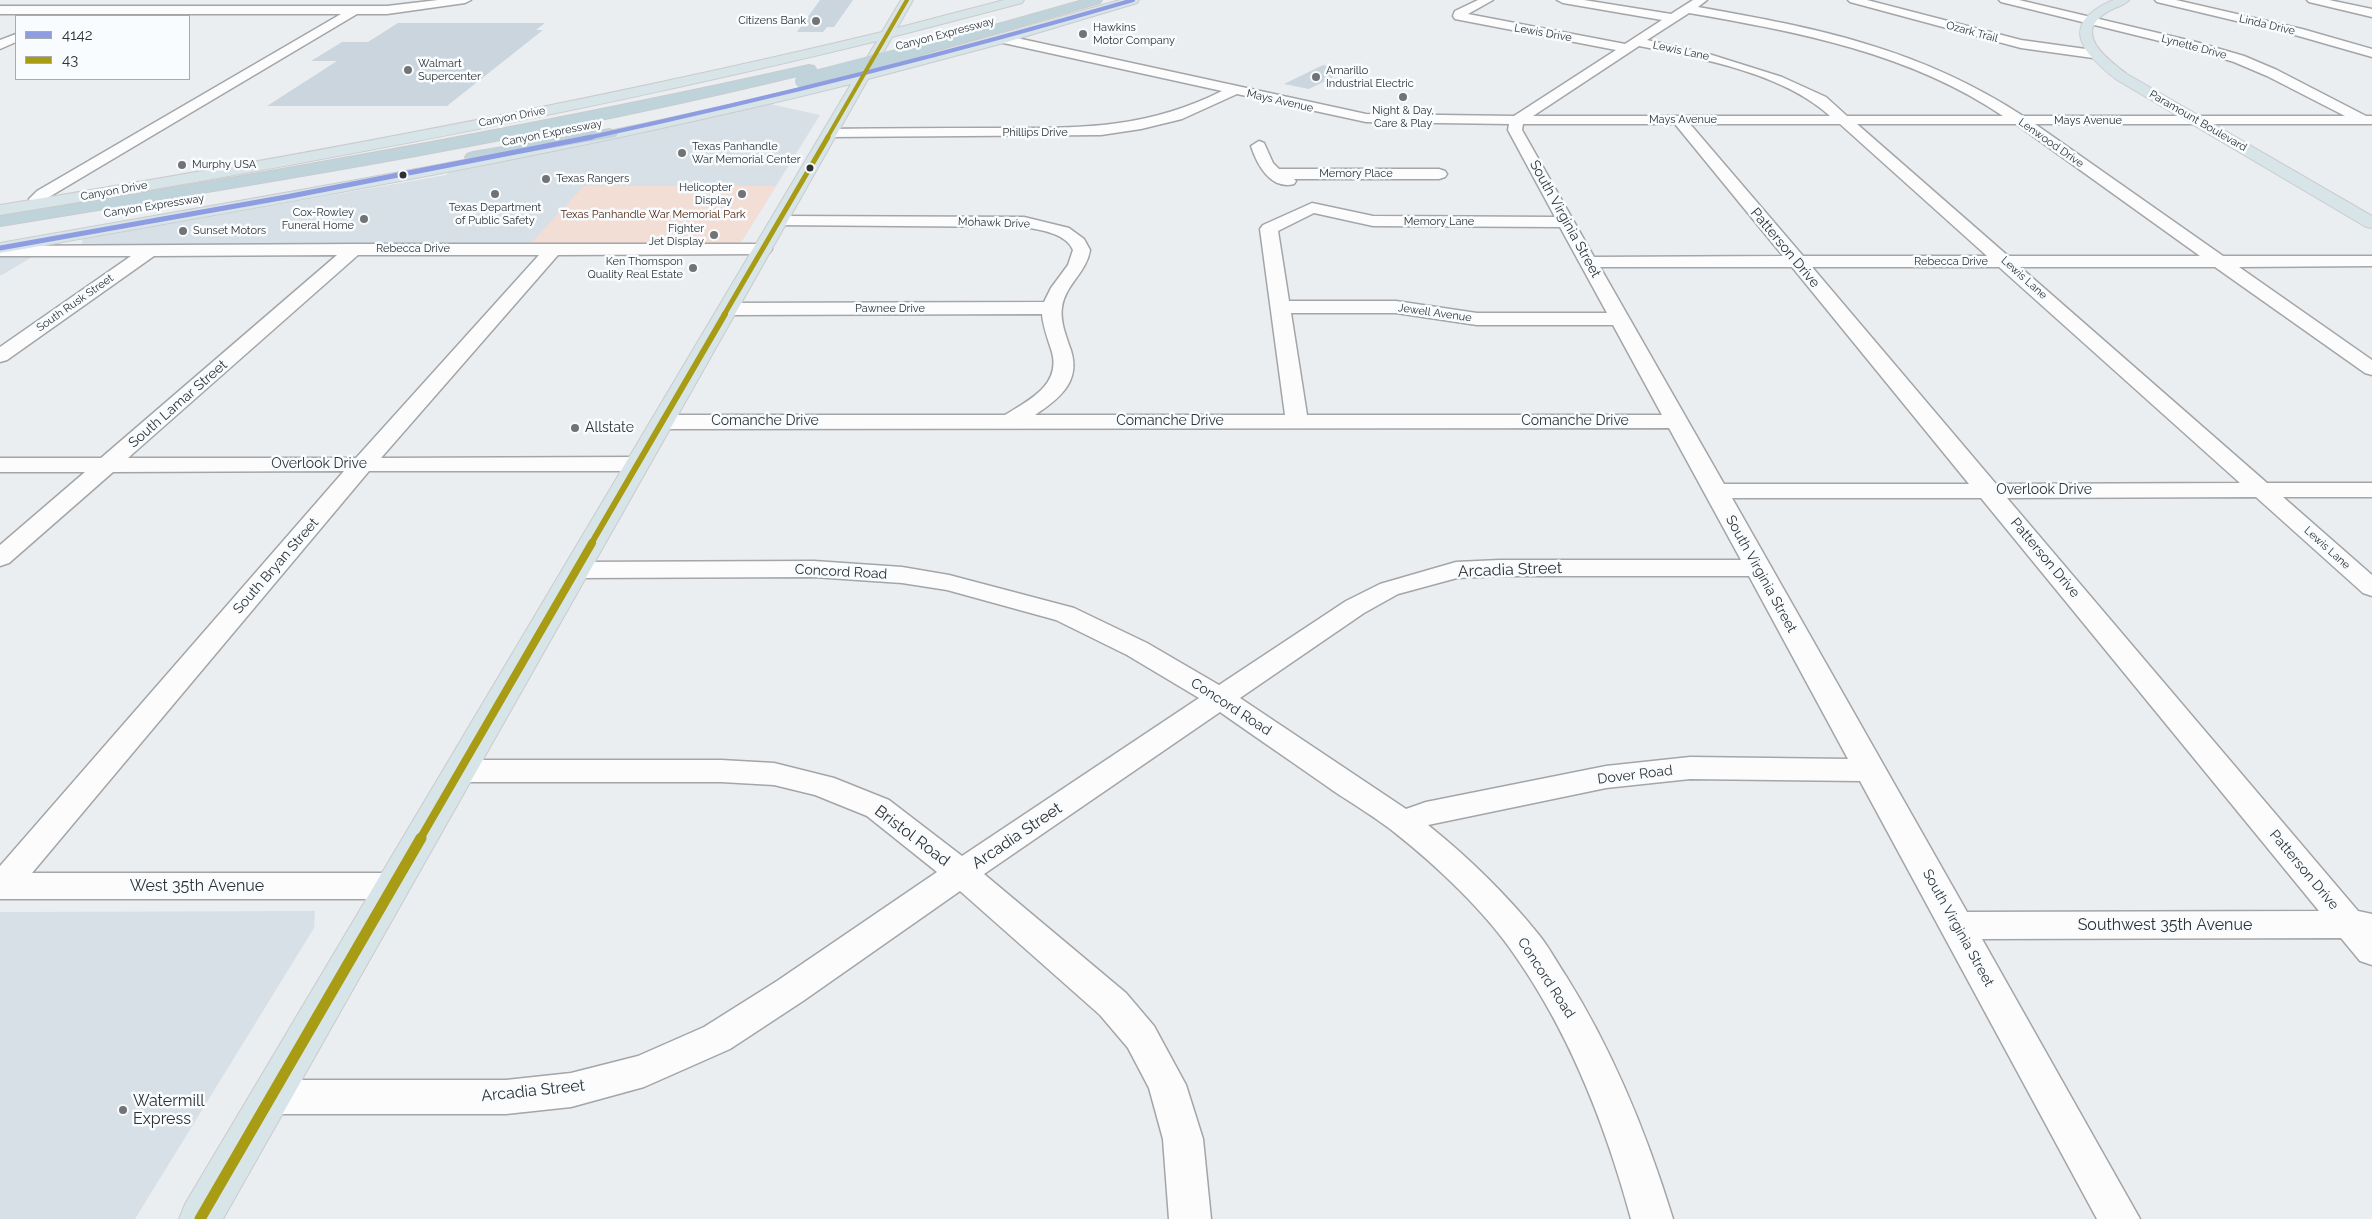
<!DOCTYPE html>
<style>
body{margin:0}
#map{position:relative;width:2372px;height:1219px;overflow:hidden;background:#ebeef1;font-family:Raleway,sans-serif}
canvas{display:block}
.legend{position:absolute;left:15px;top:15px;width:175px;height:65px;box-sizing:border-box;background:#f8fcfe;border:1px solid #a8abad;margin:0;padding:6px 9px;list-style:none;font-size:15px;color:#2f3133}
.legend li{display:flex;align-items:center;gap:10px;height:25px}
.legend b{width:25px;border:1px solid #a8abad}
</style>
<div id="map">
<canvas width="2372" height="1219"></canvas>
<ul class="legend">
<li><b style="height:6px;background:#8e9ce2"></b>4142</li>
<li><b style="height:6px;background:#a89c15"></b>43</li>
</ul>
</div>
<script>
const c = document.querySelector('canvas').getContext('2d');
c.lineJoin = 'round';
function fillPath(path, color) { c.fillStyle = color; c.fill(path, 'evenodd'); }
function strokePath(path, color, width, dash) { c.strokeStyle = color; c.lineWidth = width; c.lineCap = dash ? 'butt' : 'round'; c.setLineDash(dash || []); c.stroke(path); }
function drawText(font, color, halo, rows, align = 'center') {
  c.font = font + ' Raleway,sans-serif'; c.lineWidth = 5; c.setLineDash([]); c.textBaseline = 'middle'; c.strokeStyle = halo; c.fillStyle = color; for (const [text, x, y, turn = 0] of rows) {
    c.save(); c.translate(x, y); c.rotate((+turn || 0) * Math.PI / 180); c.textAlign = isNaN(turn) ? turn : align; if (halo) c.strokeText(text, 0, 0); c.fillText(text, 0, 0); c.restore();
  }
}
fillPath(new Path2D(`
 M770,104l50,11 -78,126 -8,3 -653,1 2,-6 363,-64 3,-3 178,-36z
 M0,257h32l-30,18h-2z
 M315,911l-1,17 -179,291h-135v-307z`), '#d7e0e6');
fillPath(new Path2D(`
 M584,186h192l-34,55 -8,3 -203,-1z`), '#f3ded6');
fillPath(new Path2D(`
 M820,0h33l-19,27h-7l-4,5h-26z
 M398,23h147l-9,7h7l-96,76h-180l70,-45h-26l31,-19h26z
 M1323,65l24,5 -38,19 -25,-5z`), '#cbd5dd');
const minor = new Path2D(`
 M438,0h33l-6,3 -78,11h-30l-308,183 -4,3 -1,7h-12l-3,-8 8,-8 304,-177h-341v-8h387z
 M1478,0h15l-25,14 157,30 37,-24 -99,-17 -6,-3h27l87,14 22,-14h14l-9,7c119,21 221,41 325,109h322l-78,-40 -33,-14 -46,-14 -187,-46 -2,-2h20l177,42 48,14 33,14 89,46h6v8h-337l188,132h149v10l-133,1 133,93v15l-7,-2 -150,-106h-195l247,216h105v14h-89l89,78v21l-9,-3 -107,-96 -249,1 351,413 14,3v51l-12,-4 -19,-23 -359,1 158,280h-43l-237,-438 -170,-2 -84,9 -178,37c41,33 78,69 111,110 10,12 18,28 27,41 47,75 81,158 107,243h-42c-25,-92 -60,-183 -115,-262 -30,-45 -79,-91 -122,-125 -18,-14 -39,-27 -59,-40 -38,-27 -77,-53 -115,-80l-236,162 142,119 28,33 32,59 17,54 8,80h-42l-6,-80 -14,-51 -21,-40 -28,-33 -140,-124 -157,110 -73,48 -86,38 -73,20 -65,7h-235l-13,-5 -6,-12 6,-12 13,-5h235l65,-7 67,-17 66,-29 73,-46 160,-109 -70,-56 -52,-21 -41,-10 -53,-3h-261l-11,-3 -4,-8 4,-8 11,-3h261l53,3 60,15 55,22 73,56 237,-158 -72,-43 -71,-35 -109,-30 -45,-7 -88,-6 -238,1 -9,-3 -4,-5 4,-5 9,-3 238,-1 88,6 47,8 125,33 73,35 72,42 127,-84 34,-17 76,-22 44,-2h241l-72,-132 -1006,1 -8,-2 -3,-5 3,-5 8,-2h342c24,-15 56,-30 47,-63 -4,-13 -9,-25 -10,-38l-314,1 -7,-2 -2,-4 2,-4 7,-2 316,-1 7,-14 17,-23 5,-15c-7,-17 -33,-20 -49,-23l-251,-2 -2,-4 2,-4 6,-1 245,1 45,11 15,11 6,11c-3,22 -25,35 -28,57 -2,13 3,26 7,38 14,34 -7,52 -34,70h250l-25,-186 3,-4 49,-22 61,13 182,1 -47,-87 1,-6 -143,-2 -129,-28 -55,25 -41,10 -40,6 -271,2 -7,-4 7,-4c54,-1 109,-1 163,-1 85,0 151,2 229,-37l-223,-49 -2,-3 6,-4 363,79 148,2 102,-66 -161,-31 -2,-3 2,-5zM1689,13c110,19 221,40 314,103h-156l-21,-19 -44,-20 -70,-22 -65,-15zM1639,46c61,12 144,27 191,70h-297zM1523,124h152l108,132 -189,1 -72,-127zM1690,124h150l147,132h-184zM1857,124h159l184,132h-192zM1314,213l59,13 187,1 47,86h-130l-81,-12h-107l-11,-70zM1600,267h192l177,217h-245zM1812,267h187l241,216 -244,1zM1291,313h105l81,12h136l49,90h-355zM1732,498h249l338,413 -352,1zM1500,576h249l99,183 -158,-2 -84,9 -180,36 -20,7 -166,-111 124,-85 34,-19 59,-16z
 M1848,0h19l154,40 72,10 6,4 -6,4 -72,-10 -171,-46z
 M2155,0h21l126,29 70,20v8l-77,-22 -138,-33z
 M2307,0h22l43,9v8l-63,-15z
 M16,34v8l-16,7v-9z
 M1259,141l5,2 9,20 6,6h160l6,2 2,3 -2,3 -6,2h-145l2,2 -2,3c-24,6 -37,-20 -43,-38z
 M355,244h408l6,1 3,4 -3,4 -6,1 -205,1 -177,203 257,-1 8,2 3,5 -3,5 -8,2h-269l-337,402h361l12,4 4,9 -4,9 -12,4h-393v-33l344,-395 -231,1 -104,91 -9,3v-21l85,-73h-85v-14h101l236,-203 -183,1 -147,104 -7,2v-15l131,-91h-131v-10zM358,255h181l-183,203h-228z`);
const major = new Path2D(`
 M901,0h12l-16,28 107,-28h20l-2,3 -130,34 -18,32 246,-69h19l-2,3 -137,41 -132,35 -645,1140h-44l6,-15 666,-1120c-281,70 -566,119 -851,169v-10c287,-51 575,-97 857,-169l20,-33c-290,71 -583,126 -877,174v-10c296,-48 590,-103 882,-173z
 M2113,0h16c-5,6 -14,7 -20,11 -38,21 -3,47 18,63l245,142v12l-6,-1 -249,-147c-36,-28 -59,-56 -4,-80z`);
const highway = new Path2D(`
 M1083,0h19l-2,3 -177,51 -5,1 -7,-4 2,-3z
 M809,65l5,1 2,3 -2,3c-268,66 -542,110 -814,154v-10c271,-43 541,-91 809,-151z
 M610,129l8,5 -3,3 -142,25 -6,-2 -2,-3 2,-3 6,-2z`);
strokePath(minor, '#a3a5a7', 3);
strokePath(major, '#cacbcd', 2);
strokePath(highway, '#cacbcd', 2);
fillPath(minor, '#fcfcfd');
fillPath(major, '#d7e4e8');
fillPath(highway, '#bfd3db');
const highwayBridge = new Path2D(`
 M802,81l116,-30`);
strokePath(highwayBridge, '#cacbcd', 15, []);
strokePath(highwayBridge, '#bfd3db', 14);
strokePath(new Path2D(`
 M587,138c184,-40 365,-85 546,-138`), '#8e9ce2', 4);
strokePath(new Path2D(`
 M0,248l286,-51 306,-60`), '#8e9ce2', 5);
strokePath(new Path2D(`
 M827,138l80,-138`), '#a89c15', 4);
strokePath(new Path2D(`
 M724,315l104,-178`), '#a89c15', 5);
strokePath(new Path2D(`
 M591,544l134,-230`), '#a89c15', 6);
strokePath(new Path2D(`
 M420,839l172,-296`), '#a89c15', 8);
strokePath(new Path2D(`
 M200,1219l221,-381`), '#a89c15', 11);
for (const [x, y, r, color] of [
 [816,21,5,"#717376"],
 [1083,34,5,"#717376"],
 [408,70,5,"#717376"],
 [1316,77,5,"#717376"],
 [1403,97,5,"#717376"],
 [682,153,5,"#717376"],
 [182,165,5,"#717376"],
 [810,168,4.5,"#2f3133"],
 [403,175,4.5,"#2f3133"],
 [546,179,5,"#717376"],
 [495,194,5,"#717376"],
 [742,194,5,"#717376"],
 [364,219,5,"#717376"],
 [183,231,5,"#717376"],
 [714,235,5,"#717376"],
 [693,268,5,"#717376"],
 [575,428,5,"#717376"],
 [123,1110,5,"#717376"]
]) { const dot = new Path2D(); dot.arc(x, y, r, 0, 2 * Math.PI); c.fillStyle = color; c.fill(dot); strokePath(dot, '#f8fcfe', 2); }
drawText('11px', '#2f3133', '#f8fcfe', [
 ["Citizens Bank",806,21,"right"],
 ["Hawkins",1093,28],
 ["Motor Company",1093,41],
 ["Walmart",418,64],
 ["Supercenter",418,77],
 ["Amarillo",1326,71],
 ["Industrial Electric",1326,84],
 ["Night & Day,",1403,111,"center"],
 ["Care & Play",1403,124,"center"],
 ["Texas Panhandle",692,147],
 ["War Memorial Center",692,160],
 ["Murphy USA",192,165],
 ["Texas Rangers",556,179],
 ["Helicopter",732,188,"right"],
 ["Display",732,201,"right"],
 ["Texas Department",495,208,"center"],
 ["of Public Safety",495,221,"center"],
 ["Cox-Rowley",354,213,"right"],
 ["Funeral Home",354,226,"right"],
 ["Fighter",704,229,"right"],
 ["Jet Display",704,242,"right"],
 ["Sunset Motors",193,231],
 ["Ken Thomspon",683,262,"right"],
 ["Quality Real Estate",683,275,"right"]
], 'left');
drawText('11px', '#2f3133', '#f8fcfe', [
 ["Linda Drive",2267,25,13],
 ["Ozark Trail",1972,32,15],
 ["Lewis Drive",1543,33,10],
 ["Canyon Expressway",945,34,-15],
 ["Lynette Drive",2194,47,15],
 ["Lewis Lane",1681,51,12],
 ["Mays Avenue",1280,101,13],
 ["Canyon Drive",512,117,-11],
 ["Mays Avenue",1683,120],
 ["Mays Avenue",2088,121],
 ["Paramount Boulevard",2198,121,30],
 ["Canyon Expressway",552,133,-11],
 ["Phillips Drive",1035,133],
 ["Lenwood Drive",2051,143,35],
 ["Memory Place",1356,174],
 ["Canyon Drive",114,191,-10],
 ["Canyon Expressway",154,206,-9],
 ["Memory Lane",1439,222],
 ["Mohawk Drive",994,223,2],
 ["Rebecca Drive",413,249],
 ["Rebecca Drive",1951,262],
 ["Lewis Lane",2024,278,42],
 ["South Rusk Street",75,303,-35],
 ["Pawnee Drive",890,309],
 ["Jewell Avenue",1435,313,8],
 ["Lewis Lane",2327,548,42]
]);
drawText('11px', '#4d1e07', '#f8fcfe', [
 ["Texas Panhandle War Memorial Park",653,215]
]);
drawText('14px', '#2f3133', '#f8fcfe', [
 ["South Virginia Street",1565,219,61],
 ["Patterson Drive",1785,248,50],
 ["South Lamar Street",178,404,-41],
 ["Comanche Drive",765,421],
 ["Comanche Drive",1170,421],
 ["Comanche Drive",1575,421],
 ["Overlook Drive",319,464],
 ["Overlook Drive",2044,490],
 ["Patterson Drive",2045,558,50],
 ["South Bryan Street",276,566,-49],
 ["Concord Road",841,572,3],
 ["South Virginia Street",1761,574,61],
 ["Concord Road",1231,707,33],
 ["Dover Road",1635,775,-7],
 ["Patterson Drive",2304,870,50],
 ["South Virginia Street",1958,928,61],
 ["Concord Road",1546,978,57]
]);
drawText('14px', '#2f3133', '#f8fcfe', [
 ["Allstate",585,428]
], 'left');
drawText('16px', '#2f3133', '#f8fcfe', [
 ["Arcadia Street",1510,570,-2],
 ["Bristol Road",912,836,37],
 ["Arcadia Street",1017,836,-34],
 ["West 35th Avenue",197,886],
 ["Southwest 35th Avenue",2165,925],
 ["Arcadia Street",533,1091,-6]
]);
drawText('16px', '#2f3133', '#f8fcfe', [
 ["Watermill",133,1101],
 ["Express",133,1119]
], 'left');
</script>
